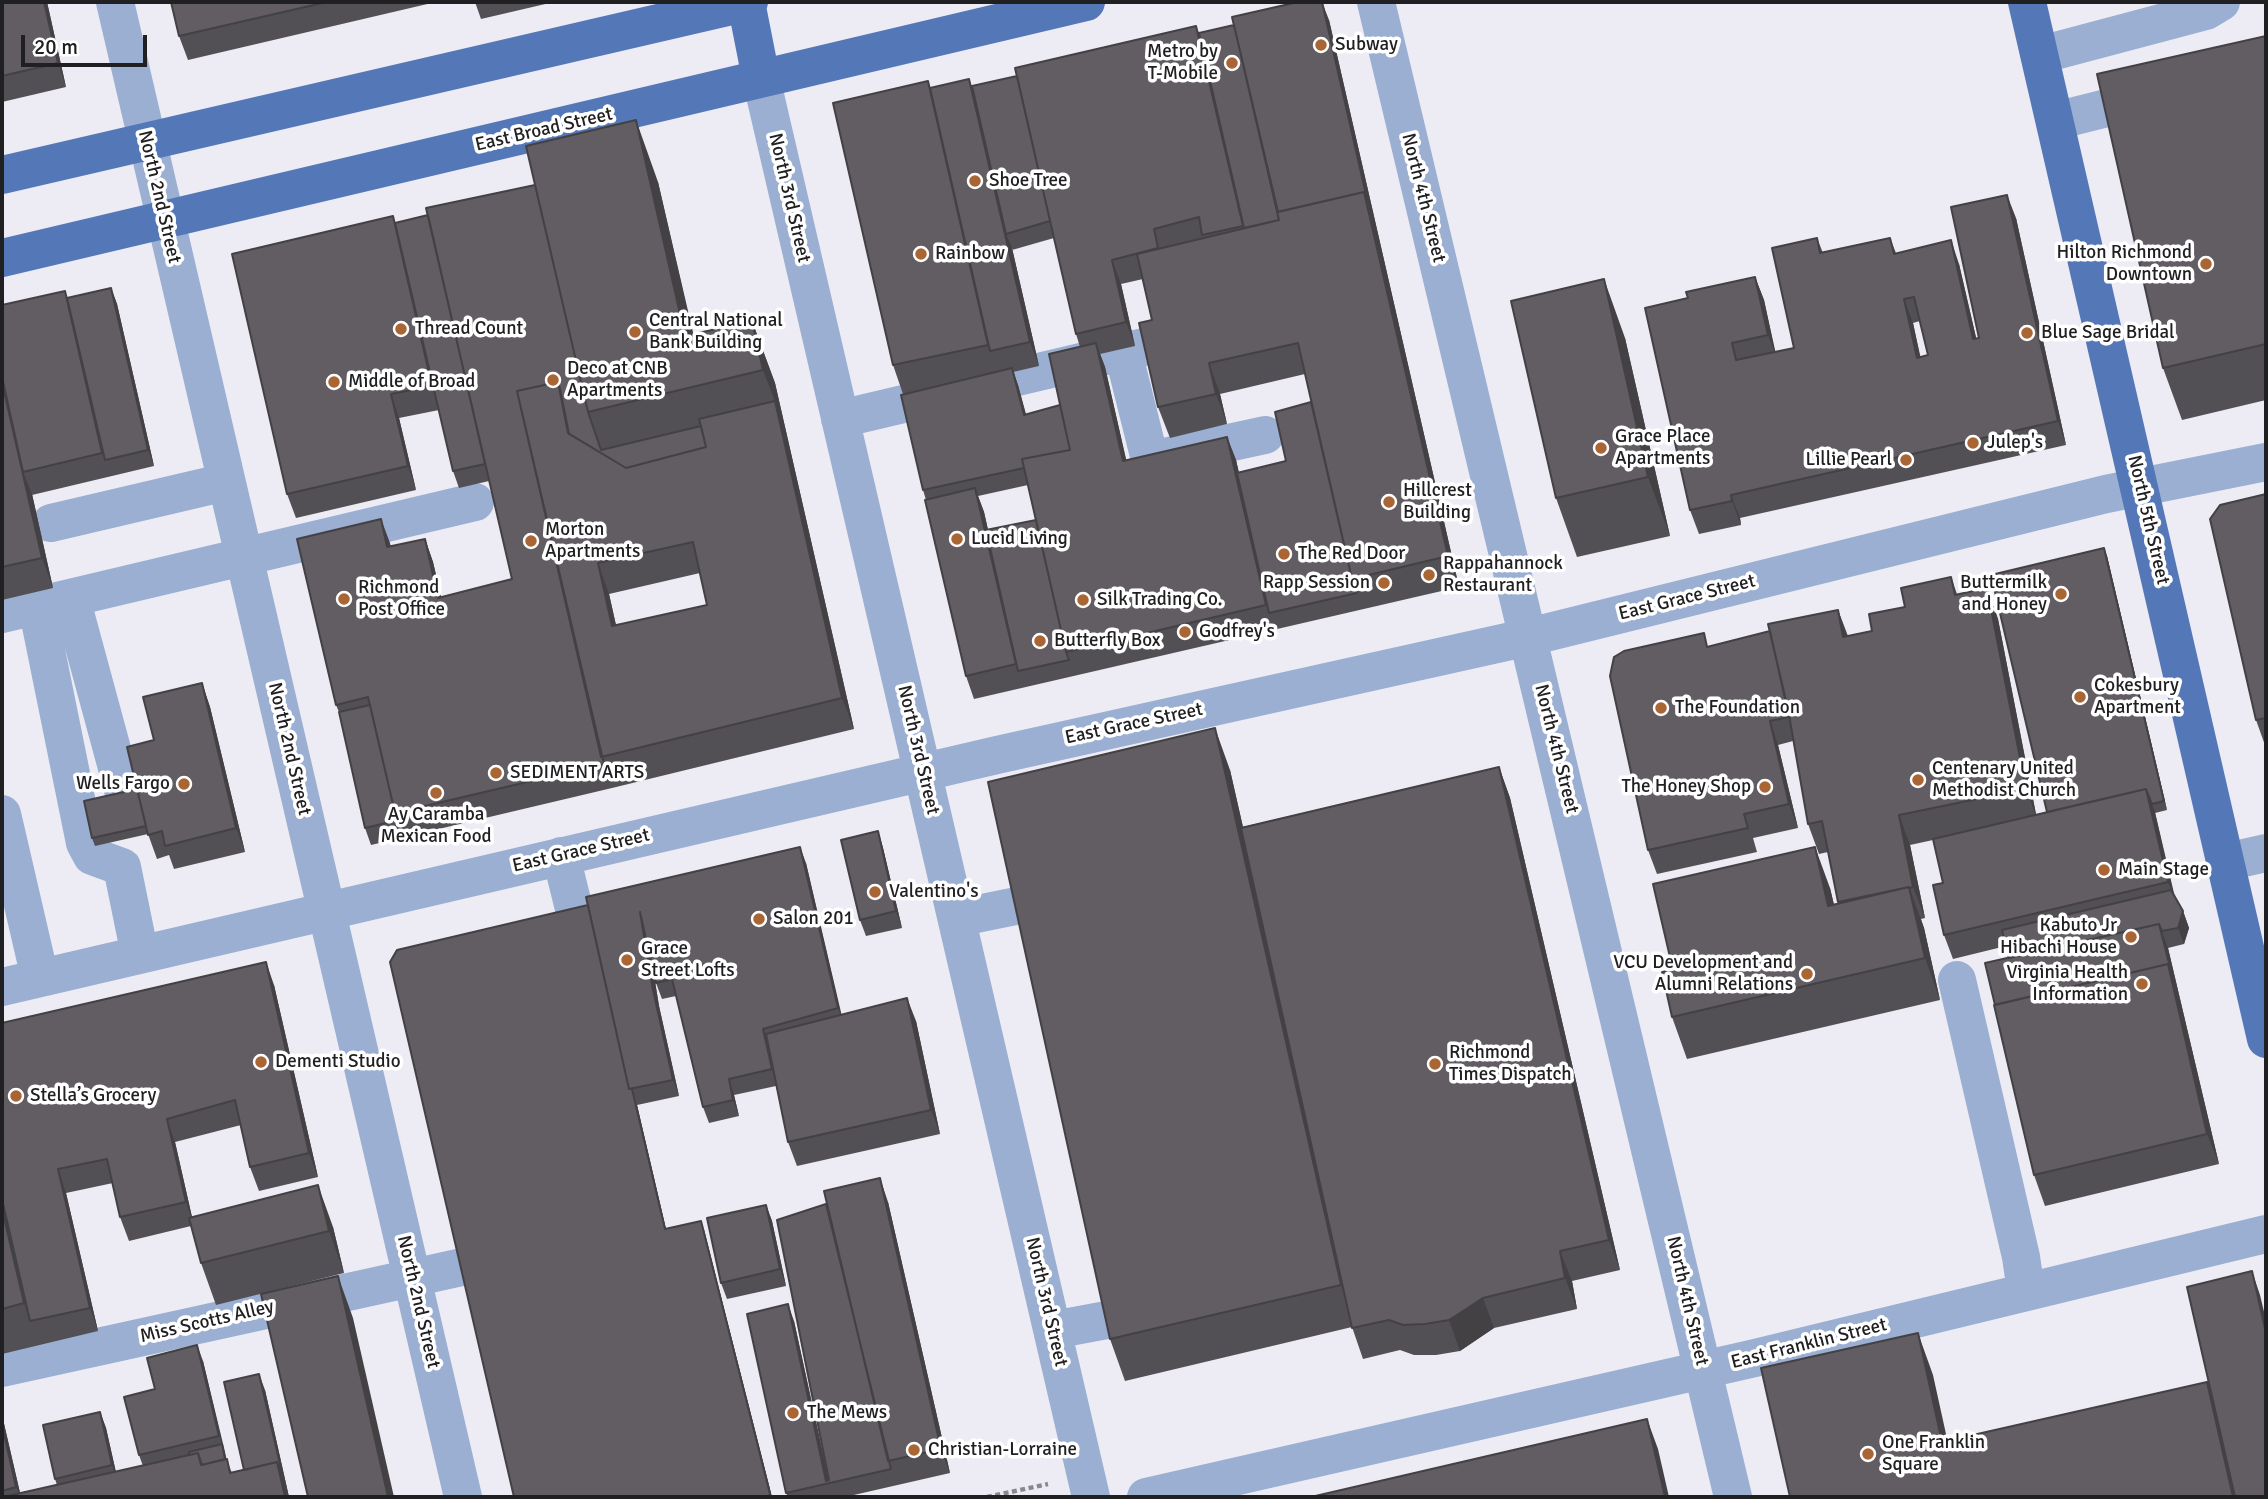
<!DOCTYPE html>
<meta charset="utf-8">
<style>
body{margin:0}
#map{position:relative;width:2268px;height:1499px;overflow:hidden;background:#edecf4;font-family:Signika,sans-serif}
canvas{display:block}
.frame{position:absolute;inset:0;border:4px solid #202022;pointer-events:none}
.scale{position:absolute;left:21px;top:35px;width:126px;height:32px;box-sizing:border-box;border:4px solid #202022;border-top:0;padding-left:9px;font-size:21px;line-height:24px;white-space:nowrap;color:#202022;-webkit-text-stroke:5px #fff;paint-order:stroke}
</style>
<div id="map">
<canvas width="2268" height="1499"></canvas>
<div class="frame"></div>
<div class="scale">20 m</div>
</div>
<script>
const c = document.querySelector('canvas').getContext('2d');
c.lineJoin = 'round';
function strokePath(path, color, width, dash) { c.strokeStyle = color; c.lineWidth = width; c.lineCap = dash ? 'butt' : 'round'; c.setLineDash(dash || []); c.stroke(path); }
function fillPath(path, color) { c.fillStyle = color; c.fill(path, 'evenodd'); }
function drawText(font, color, halo, rows, align = 'center') {
  c.font = font + ' Signika,sans-serif'; c.lineWidth = 7; c.setLineDash([]); c.textBaseline = 'middle'; c.strokeStyle = halo; c.fillStyle = color; for (const [text, x, y, turn = 0] of rows) {
    c.save(); c.translate(x, y); c.rotate((+turn || 0) * Math.PI / 180); c.textAlign = isNaN(turn) ? turn : align; if (halo) c.strokeText(text, 0, 0); c.fillText(text, 0, 0); c.restore();
  }
}
strokePath(new Path2D(`
 M987,1497l61,-13`), '#89888d', 4.5, [5, 3.5]);
strokePath(new Path2D(`
 M115,2l348,1495
 M1376,2l357,1495
 M2040,55l166,-44 15,-9
 M761,78l330,1419
 M2055,121l100,-25
 M1123,352l27,108 115,-25
 M840,419l304,-72
 M51,523l175,-41
 M71,598l55,203
 M37,606l48,237 7,13 30,11 18,88
 M2,614l473,-112
 M2,814l38,164
 M561,856l15,61
 M2226,862l40,-9
 M957,918l64,-13
 M1957,980l64,277 5,34
 M2,987l995,-232 532,-118 577,-143 160,-32
 M1053,1330l59,-11
 M2,1368l460,-101
 M1146,1497l609,-139 511,-124`), '#9aafd2', 38);
strokePath(new Path2D(`
 M746,2l15,76
 M2027,2l239,1037
 M2,175l747,-173
 M2,258l1084,-256`), '#5478b7', 38);
fillPath(new Path2D(`
 M2,2h45l19,85 -64,15z
 M171,2h265l-248,58 -9,-24z
 M475,2h79l-73,17z
 M1329,20l130,567 -485,112 -8,-23 -40,-176 -3,-10 -20,-96 -10,-29 35,-284 2,7 42,-2 45,-10 179,-50 3,7zM1054,238l22,96 4,13 -20,58 -34,9 -8,-29 -5,-13 26,-6 -27,-118v2zM1143,279l9,41 6,87 12,31 57,-14 -7,-30 85,-20 6,28 -25,59 -47,12 -3,-13 -9,-23 -101,23 -21,-93 -5,-13 35,-8 -14,-62zM1028,485l8,35 -48,10 -4,-18 -6,-16z
 M2266,36v364l-84,20 -19,-52z
 M658,182l35,153 59,-14 23,62 79,346 -242,59 -241,57 -6,-17 -26,-116 -3,-7 54,-162v4l35,-8 8,23 8,35 71,-18 -23,-98 -30,7 -6,-17 -14,-61 -40,8 17,72 -120,28 -9,-24 106,-278 2,7zM700,573l7,32 -91,20 -7,-31z
 M2016,218l50,227 -326,73 1,7 -42,9 -9,-24 -2,-212 67,-21 9,23 11,52 19,-4 23,-110 6,15 67,-15 6,15 63,11 17,74h3zM1920,321l8,34 -8,2 -7,-34z
 M111,288l6,16 37,162 -122,29v-1l21,94 -51,12v-295l63,-14 2,7z
 M1625,338l45,198 -93,21 -21,-59z
 M2266,494v254l-10,-28z
 M2107,556l60,254 -12,3 19,83 9,15 6,17 -5,16 -16,4 51,216 -174,42 -11,-31 -25,-217 -3,-12 -53,13 -9,-24 -1,-52 -10,-43 -23,5 15,73 -4,1 3,9 16,72 -253,59 -15,-42 1,-47 157,-82 4,17 5,-2 -11,-51 -9,2 -11,-30 -15,-83 -15,4 20,83 -45,10 4,14 -100,22 -9,-24 61,-204 61,-15 68,-21 10,26 24,-5 33,-24 46,-30 6,17 30,-6 11,31 38,196 11,-3z
 M202,683l8,24 35,145 -71,17 -5,-14 -12,4 -9,-25 -53,12 -3,-8 45,-49z
 M1499,767l11,31 110,472 -48,11 5,28 -83,19 -34,23 -24,4h-22l-14,-5 -37,9 -11,-32 -227,54 -15,-42 120,-569 13,57z
 M878,831l5,17 19,80 -36,8 -6,-16z
 M806,863l35,152 75,6 24,113 -143,32 -9,-24 -12,-56 -42,9 5,21 -30,7 -6,-16 -27,-111 -14,3 -6,-16 -4,-21 7,44 20,90 -42,9 29,124 35,-8 3,9 68,267h-258l-124,-535z
 M274,985l44,192 -59,14 -9,-24 -9,-42 -66,17 17,75 141,10 11,46 -128,32 -15,-42 -10,-37 -62,15 -9,-24 -7,-34 -47,10 32,138 -96,23v-331z
 M888,1202l62,271 -105,24h-57l-2,-4 8,-172 35,159 1,-264z
 M766,1205l6,16 14,65 -59,13 -6,-16z
 M203,1361l23,98 6,14 12,-3 21,-80 24,107h-287v-82l18,78 37,-8 -2,-6 45,-67 6,16 10,44 27,-6 -4,-11 16,-66z`), '#535055');
fillPath(new Path2D(`
 M44,2h3l19,85 -8,-24z
 M1322,2l7,18 130,567 -11,-31z
 M969,79l9,24 28,131 6,14 27,118 -9,-24z
 M636,120l22,62 47,202 -20,-48z
 M2007,195l9,23 50,227 -8,-24z
 M1951,240l8,24 23,99 -9,-24z
 M1112,260l9,24 14,62 -9,-24z
 M1755,277l9,23 13,59 -9,-24z
 M1604,279l21,59 45,198 -22,-59z
 M111,288l6,16 37,162 -6,-16z
 M1904,299l9,24 13,59 -9,-24z
 M752,321l23,62 79,346 -12,-31 -67,-297 -12,-31z
 M1096,343l9,24 27,118 -9,-24z
 M1209,363l11,31 7,30 -11,-30z
 M1012,368l6,17 12,46 -6,-16z
 M2,382l21,90 9,22 21,94 -11,-30z
 M391,394l8,24 17,72 -8,-24z
 M1227,437l9,23 35,152 -2,1 -3,-8z
 M975,488l9,24 36,159h-2l-2,-7z
 M1731,495l9,23 1,7 -9,-24z
 M381,519l9,24 6,28 -9,-24z
 M425,539l8,23 14,59 -9,-23z
 M2104,548l3,8 60,254 -3,-9z
 M598,563l11,31 14,63 -11,-31z
 M1987,588l11,31 39,200 -11,-30z
 M1838,610l11,31 -6,-4z
 M202,683l8,24 35,145 -9,-24z
 M1770,721l8,24 20,83 -9,-24z
 M1215,728l15,42 126,556 -15,-41z
 M1499,767l11,31 110,472 -11,-30z
 M2146,789l9,23 22,94 -9,-24z
 M1899,815l11,30 15,73 -12,-31z
 M878,831l5,17 19,80 -6,-17z
 M800,847l6,16 38,162 -6,-17z
 M1815,847l15,41 14,59 -16,-41z
 M1909,887l15,41 16,72 -15,-42z
 M2183,911l6,17 -5,16 -6,-16z
 M640,912l6,16 13,78 20,90 -6,-16 -20,-90z
 M2159,924l9,24 51,216 -12,-30z
 M266,962l8,23 44,192 -9,-24z
 M907,998l9,23 24,113 -9,-24z
 M763,1029l5,16 10,40 -6,-16z
 M729,1079l5,16 5,21 -6,-16z
 M636,1105h1l31,133 -3,-9z
 M167,1119l8,23 19,84 -8,-24z
 M58,1169l8,24 32,138 -8,-23z
 M880,1178l8,24 62,271 -9,-24z
 M2,1185l28,136 -6,-18 -22,-94z
 M318,1185l15,42 11,46 -15,-42z
 M766,1205l6,16 14,65 -6,-17z
 M701,1221l3,9 68,267h-4z
 M1560,1251l12,30 5,28 -12,-31z
 M2252,1271l8,24 6,25v13z
 M338,1276l15,42 41,179h-6z
 M1483,1298l11,30 -34,23 -11,-31z
 M788,1304l6,17 35,162 -3,-2z
 M1918,1333l15,42 24,109 -15,-42z
 M197,1345l6,16 22,91 8,38z
 M259,1374l6,16 24,107h-4z
 M2207,1382l15,42 16,73h-5z
 M100,1412l6,16 12,54 -6,-17z
 M2,1415l19,82 -5,-10 -14,-62z
 M1647,1419l11,30 11,48h-4z`), '#444145');
const building = new Path2D(`
 M2,2h42l14,61 -56,13z
 M171,2h156l-148,34z
 M1298,2h24l45,197 -3,-7 -86,20 -46,-195z
 M1234,25l45,195 -35,8 -45,-195z
 M1196,26l47,200 -41,9 -3,-18 -45,12 4,19 -46,12 14,62 -50,12 -61,-266z
 M2266,36v308l-103,24 -66,-294z
 M1017,76l33,145 -44,13 -34,-148z
 M969,79l61,263 -40,9 -60,-263z
 M928,81l60,264 -95,20 -60,-262z
 M636,120l49,216 67,-15 11,49 -175,42 -62,-266z
 M535,185l53,227 13,38 100,-24 5,21 -80,21 -57,-34 -9,-45 -2,-7 -41,9 87,373 -209,49 -27,-116 -32,8 -39,-166 84,-20 6,28 38,-8 13,59 74,-19 -86,-371z
 M1364,192l84,364 -96,23 -54,-236 -89,20 7,31 -58,13 -19,-84 13,-3 -15,-66 142,-34 -2,-8z
 M2007,195l51,226 -327,74 1,6 -42,9 -45,-202 43,-10 -2,-6 69,-15 13,58 -36,8 4,17 58,-12 -22,-100 45,-10 3,15 70,-15 4,16 57,-14 22,99 6,-1 -28,-131zM1914,297l14,58 -11,3 -13,-59z
 M428,215l57,249 -32,7 -58,-248z
 M393,216l39,170 -41,8 17,72 -121,28 -55,-240z
 M1604,279l44,198 -92,21 -45,-197z
 M111,288l37,162 -43,10 -38,-162z
 M65,291l37,162 -79,19 -21,-95v-72z
 M1096,343l27,118 104,-24 39,168 -200,47 -44,-193 48,-9 -21,-96z
 M1012,368l12,47 36,-10 10,45 -48,9 2,9 -101,22 -22,-95z
 M2,382l40,176 -40,9z
 M558,382l10,51 58,35 80,-21 -7,-28 76,-18 67,297 -241,59 -84,-366zM693,542l14,63 -95,21 -14,-63z
 M1311,402l41,177 5,14 -88,20 -32,-140 49,-12 -11,-49z
 M975,488l41,176 -50,12 -41,-176z
 M2266,494v224l-10,2 -46,-201 10,-14z
 M1036,520l30,132 3,8 -51,11 -32,-141z
 M2104,548l60,253 -12,3 -6,-15 -99,23 -56,-237z
 M1951,577l4,18 32,-7 39,201 -127,26 14,72 -4,1v-1l-71,15 -16,-81 -14,3 -20,-115 -20,-85 70,-14 5,27 29,-6 -3,-17 36,-7 -4,-19z
 M1770,631l19,86 -19,4 19,83 -45,10 4,14 -100,22 -38,-174 4,-19 10,-6 80,-18 3,14z
 M202,683l34,145 -71,18 -3,-15 -14,4 -21,-88 27,-7 -11,-43z
 M370,705l25,108 3,7 -33,8 -26,-116z
 M1215,728l126,557 -231,54 -122,-557z
 M1499,767l110,473 -49,11 5,27 -82,20 -34,22 -24,4 -22,1 -14,-5 -37,8 -111,-500z
 M137,789l9,37 -54,12 -8,-37z
 M2146,789l22,93 -224,53 -11,-50 10,-2 -10,-44z
 M878,831l18,80 -36,9 -19,-80z
 M800,847l38,161 -75,21 9,40 -43,10 4,21 -30,7 -31,-128 -16,4 -16,-71 13,78 20,90 -44,9 -43,-192z
 M1815,847l13,59 81,-19 16,71 -253,59 -10,-45 11,-2 -20,-86z
 M2171,890l12,21 -5,17 -16,3 -3,-7 -150,34 -7,-28z
 M588,905l41,184h3l33,140 36,-8 69,273 -2,3h-254l-124,-535 7,-12z
 M2159,924l12,47 -3,-7 -173,41 -10,-42z
 M266,962l43,191 -59,14 -15,-67 -68,19 19,83 -66,15 -13,-58 -49,10 32,139 -60,13 -28,-122v-176z
 M2168,964l39,170 -173,41 -40,-170z
 M907,998l24,112 -143,32 -22,-108z
 M880,1178l61,271 -53,12 -64,-270z
 M318,1185l11,46 -128,32 -12,-45z
 M826,1204l65,265 -105,24 -39,-179 41,-10 38,177 3,-1 -52,-260z
 M766,1205l14,64 -59,14 -14,-65z
 M2,1209l22,94 -22,6z
 M2252,1271l14,62v164h-31l-48,-210z
 M338,1276l50,221h-80l-47,-203z
 M1918,1333l24,109 265,-60 26,115h-443l-29,-129z
 M197,1345l22,91 -80,19 -15,-58 31,-8 -8,-31z
 M259,1374l24,103 -6,-15 -33,8 -20,-88z
 M100,1412l12,53 -57,14 -12,-54z
 M1647,1419l18,78h-354z
 M2,1425l14,62 -14,4z
 M222,1444l3,15 -23,6 -4,-12 -9,2v-3z
 M198,1453l3,12 26,-6 3,14 47,-11 8,35h-282z`);
fillPath(building, '#615d63');
strokePath(building, '#444145', 2);
for (const [x, y, r, color] of [
 [1321,45,7,"#a96634"],
 [1232,63,7,"#a96634"],
 [975,181,7,"#a96634"],
 [921,254,7,"#a96634"],
 [2206,264,7,"#a96634"],
 [401,329,7,"#a96634"],
 [635,332,7,"#a96634"],
 [2027,333,7,"#a96634"],
 [553,380,7,"#a96634"],
 [334,382,7,"#a96634"],
 [1973,443,7,"#a96634"],
 [1601,448,7,"#a96634"],
 [1906,460,7,"#a96634"],
 [1389,502,7,"#a96634"],
 [957,539,7,"#a96634"],
 [531,541,7,"#a96634"],
 [1284,554,7,"#a96634"],
 [1429,575,7,"#a96634"],
 [1384,583,7,"#a96634"],
 [2061,594,7,"#a96634"],
 [344,599,7,"#a96634"],
 [1083,600,7,"#a96634"],
 [1185,632,7,"#a96634"],
 [1040,641,7,"#a96634"],
 [2080,697,7,"#a96634"],
 [1661,708,7,"#a96634"],
 [496,773,7,"#a96634"],
 [1918,780,7,"#a96634"],
 [184,784,7,"#a96634"],
 [1765,787,7,"#a96634"],
 [436,793,7,"#a96634"],
 [2104,870,7,"#a96634"],
 [875,892,7,"#a96634"],
 [759,919,7,"#a96634"],
 [2131,937,7,"#a96634"],
 [627,960,7,"#a96634"],
 [1807,974,7,"#a96634"],
 [2142,984,7,"#a96634"],
 [261,1062,7,"#a96634"],
 [1435,1064,7,"#a96634"],
 [16,1096,7,"#a96634"],
 [793,1413,7,"#a96634"],
 [914,1450,7,"#a96634"],
 [1868,1454,7,"#a96634"]
]) { const dot = new Path2D(); dot.arc(x, y, r, 0, 2 * Math.PI); c.fillStyle = color; c.fill(dot); strokePath(dot, '#fff', 2.5); }
drawText('19px', '#202022', '#fff', [
 ["Subway",1335,45],
 ["Metro by",1218,52,"right"],
 ["T-Mobile",1218,74,"right"],
 ["Shoe Tree",989,181],
 ["Hilton Richmond",2192,253,"right"],
 ["Downtown",2192,275,"right"],
 ["Rainbow",935,254],
 ["Central National",649,321],
 ["Bank Building",649,343],
 ["Thread Count",415,329],
 ["Blue Sage Bridal",2041,333],
 ["Deco at CNB",567,369],
 ["Apartments",567,391],
 ["Middle of Broad",348,382],
 ["Grace Place",1615,437],
 ["Apartments",1615,459],
 ["Julep's",1987,443],
 ["Lillie Pearl",1892,460,"right"],
 ["Hillcrest",1403,491],
 ["Building",1403,513],
 ["Morton",545,530],
 ["Apartments",545,552],
 ["Lucid Living",971,539],
 ["The Red Door",1298,554],
 ["Rappahannock",1443,564],
 ["Restaurant",1443,586],
 ["Rapp Session",1370,583,"right"],
 ["Buttermilk",2047,583,"right"],
 ["and Honey",2047,605,"right"],
 ["Richmond",358,588],
 ["Post Office",358,610],
 ["Silk Trading Co.",1097,600],
 ["Godfrey's",1199,632],
 ["Butterfly Box",1054,641],
 ["Cokesbury",2094,686],
 ["Apartment",2094,708],
 ["The Foundation",1675,708],
 ["Centenary United",1932,769],
 ["Methodist Church",1932,791],
 ["SEDIMENT ARTS",510,773],
 ["Wells Fargo",170,784,"right"],
 ["The Honey Shop",1751,787,"right"],
 ["Ay Caramba",436,815,"center"],
 ["Mexican Food",436,837,"center"],
 ["Main Stage",2118,870],
 ["Valentino's",889,892],
 ["Salon 201",773,919],
 ["Kabuto Jr",2117,926,"right"],
 ["Hibachi House",2117,948,"right"],
 ["Grace",641,949],
 ["Street Lofts",641,971],
 ["VCU Development and",1793,963,"right"],
 ["Alumni Relations",1793,985,"right"],
 ["Virginia Health",2128,973,"right"],
 ["Information",2128,995,"right"],
 ["Richmond",1449,1053],
 ["Times Dispatch",1449,1075],
 ["Dementi Studio",275,1062],
 ["Stella’s Grocery",30,1096],
 ["The Mews",807,1413],
 ["One Franklin",1882,1443],
 ["Square",1882,1465],
 ["Christian-Lorraine",928,1450]
], 'left');
drawText('19px', '#202022', '#fff', [
 ["East Broad Street",544,130,-13],
 ["North 2nd Street",159,197,77],
 ["North 3rd Street",789,198,77],
 ["North 4th Street",1423,198,76],
 ["North 5th Street",2148,520,77],
 ["East Grace Street",1687,598,-14],
 ["East Grace Street",1134,724,-12],
 ["North 2nd Street",289,749,77],
 ["North 4th Street",1556,749,76],
 ["North 3rd Street",918,750,77],
 ["East Grace Street",581,851,-13],
 ["North 4th Street",1687,1301,77],
 ["North 2nd Street",418,1302,77],
 ["North 3rd Street",1046,1302,77],
 ["Miss Scotts Alley",207,1322,-13],
 ["East Franklin Street",1809,1344,-14]
]);
</script>
